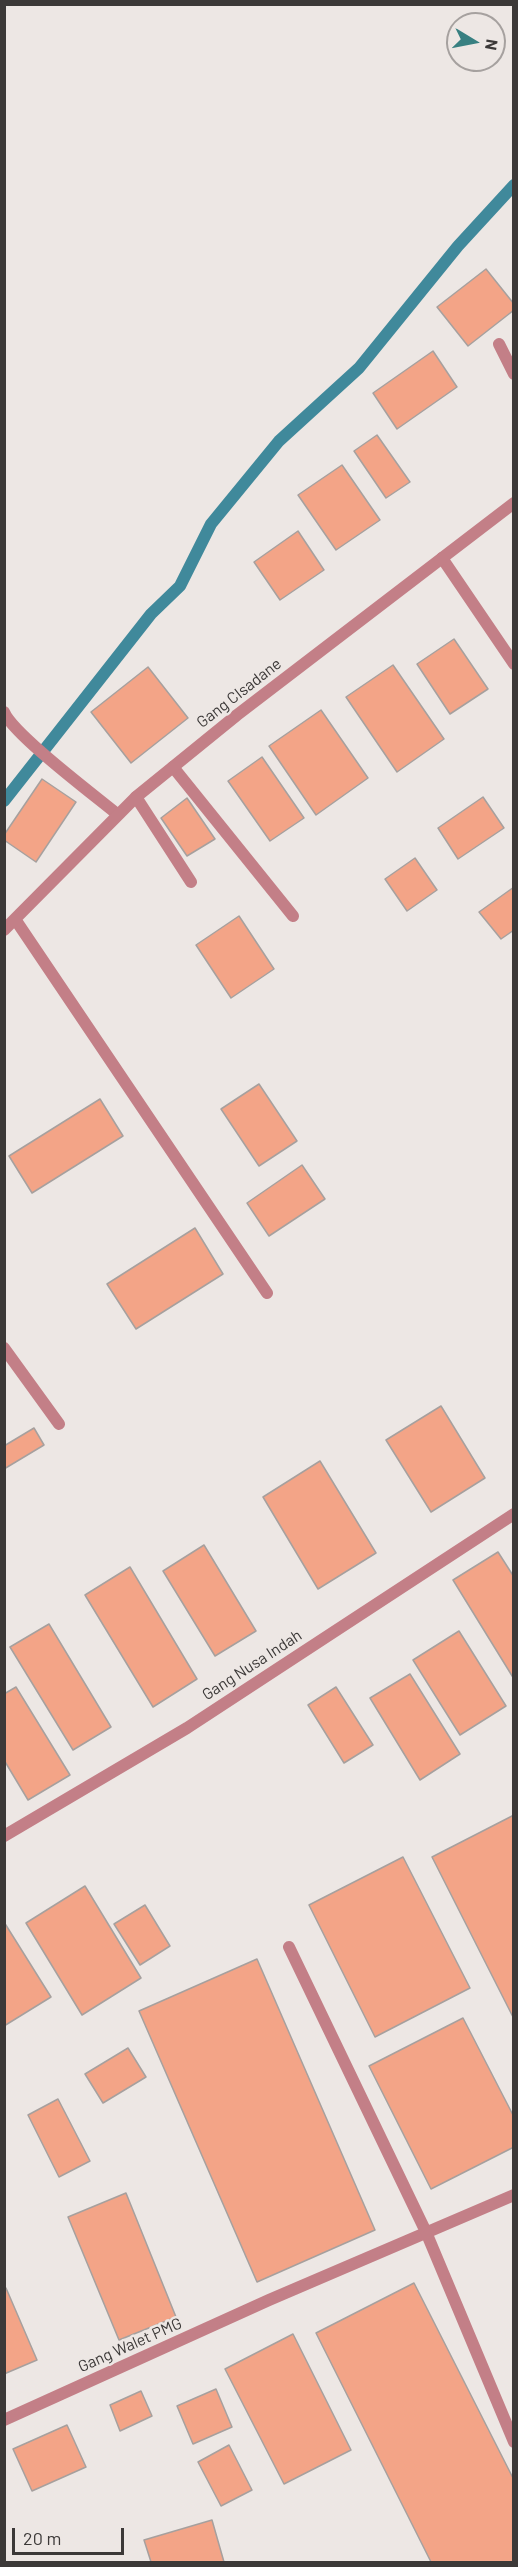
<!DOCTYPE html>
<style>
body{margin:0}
#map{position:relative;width:518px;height:2567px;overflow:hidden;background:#ede7e4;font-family:Barlow,sans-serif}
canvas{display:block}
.frame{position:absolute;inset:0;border:6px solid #3c3938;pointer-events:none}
.north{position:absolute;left:446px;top:12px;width:60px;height:60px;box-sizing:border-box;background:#ede7e4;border:2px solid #a6a19f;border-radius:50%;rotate:100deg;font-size:16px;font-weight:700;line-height:24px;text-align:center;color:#3c3938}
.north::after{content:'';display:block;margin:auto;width:21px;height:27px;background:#388081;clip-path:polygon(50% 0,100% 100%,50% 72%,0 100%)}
.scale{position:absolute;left:12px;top:2528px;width:112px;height:27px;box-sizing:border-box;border:3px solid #3c3938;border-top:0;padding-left:8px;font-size:18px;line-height:21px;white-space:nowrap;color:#3c3938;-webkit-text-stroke:4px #ede7e4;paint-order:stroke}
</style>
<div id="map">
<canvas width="518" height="2567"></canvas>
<div class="frame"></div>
<div class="north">N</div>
<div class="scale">20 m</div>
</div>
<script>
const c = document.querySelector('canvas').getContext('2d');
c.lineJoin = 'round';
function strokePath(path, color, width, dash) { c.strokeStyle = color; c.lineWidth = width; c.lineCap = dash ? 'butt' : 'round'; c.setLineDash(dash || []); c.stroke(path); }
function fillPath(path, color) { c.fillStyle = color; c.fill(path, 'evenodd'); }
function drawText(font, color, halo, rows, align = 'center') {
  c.font = font + ' Barlow,sans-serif'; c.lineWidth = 5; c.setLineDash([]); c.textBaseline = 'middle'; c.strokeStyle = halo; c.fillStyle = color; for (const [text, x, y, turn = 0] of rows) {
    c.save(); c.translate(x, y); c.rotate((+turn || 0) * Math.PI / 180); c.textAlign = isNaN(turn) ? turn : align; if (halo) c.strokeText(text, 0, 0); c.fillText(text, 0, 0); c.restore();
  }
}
strokePath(new Path2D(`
 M4,801l147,-187 29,-28 31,-62 68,-83 80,-73 99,-122 56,-61`), '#40899b', 12);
const building = new Path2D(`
 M486,269l28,35v6l-46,36 -31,-39z
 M433,351l24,36 -60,42 -24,-36z
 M377,435l33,47 -24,16 -32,-47z
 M342,465l38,55 -44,30 -38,-55z
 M298,531l26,39 -44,30 -26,-38z
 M454,639l34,50 -38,25 -33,-50z
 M393,665l51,74 -47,33 -51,-75z
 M148,667l40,51 -57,45 -40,-51z
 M321,710l47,68 -52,37 -47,-69z
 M262,757l42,61 -34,23 -42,-60z
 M42,779l34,23 -40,60 -32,-22v-5z
 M483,797l21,31 -46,31 -20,-31z
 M187,798l28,41 -28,17 -26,-38z
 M415,858l22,32 -30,21 -22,-32z
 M514,887v43l-13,9 -22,-27z
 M239,916l35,53 -43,29 -35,-53z
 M259,1084l38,57 -38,25 -38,-57z
 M100,1099l23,37 -91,57 -23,-37z
 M302,1165l23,34 -56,37 -22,-33z
 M195,1228l28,46 -87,55 -29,-45z
 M441,1406l44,72 -54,34 -45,-72z
 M34,1428l10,17 -40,24v-23z
 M320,1461l56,92 -58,36 -55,-92z
 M204,1545l52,86 -41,25 -52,-85z
 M498,1552l16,25v102l-61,-99z
 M130,1567l67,112 -44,28 -68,-112z
 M49,1624l62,103 -38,23 -63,-103z
 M459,1631l47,75 -46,29 -47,-75z
 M410,1674l50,80 -40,26 -50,-82z
 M16,1687l54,88 -42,25 -24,-40v-66z
 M336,1687l37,58 -29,18 -36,-58z
 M514,1815v204l-82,-162z
 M403,1857l67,131 -95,49 -66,-132z
 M85,1886l56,92 -59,37 -56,-92z
 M145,1905l25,41 -30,19 -26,-41z
 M4,1922l47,75 -47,29z
 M257,1959l118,271 -118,52 -118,-271z
 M463,2018l51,99v30l-83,42 -62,-123z
 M128,2048l18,29 -43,26 -18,-29z
 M58,2099l32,62 -31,16 -31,-62z
 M126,2193l50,124 -57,23 -51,-123z
 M414,2283l100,197v82h-83l-115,-229z
 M6,2288l31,72 -33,14v-85z
 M293,2334l58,116 -67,34 -59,-115z
 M216,2389l16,38 -39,17 -16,-38z
 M141,2391l11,25 -32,15 -10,-26z
 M67,2425l19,42 -54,24 -19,-42z
 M229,2445l23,45 -31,16 -23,-44z
 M212,2520l12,42h-73l-7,-22z`);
fillPath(building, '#f3a487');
strokePath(building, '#a6a09e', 1.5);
strokePath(new Path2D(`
 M499,344l15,30
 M442,558l72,106
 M4,712c9,22 90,83 113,102
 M173,767l120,149
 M136,797l55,85
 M289,1947l137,285 88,210
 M4,2420l265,-120 245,-105`), '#c37f87', 12);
strokePath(new Path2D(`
 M15,919l252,374
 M4,930l132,-133 101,-82 277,-212
 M4,1348l55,76
 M4,1836l183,-108 327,-214`), '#c37f87', 12);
drawText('16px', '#3c3938', '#ede7e4', [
 ["Gang CIsadane",239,693,-38],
 ["Gang Nusa Indah",252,1665,-33],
 ["Gang Walet PMG",130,2345,-24]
]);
</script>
